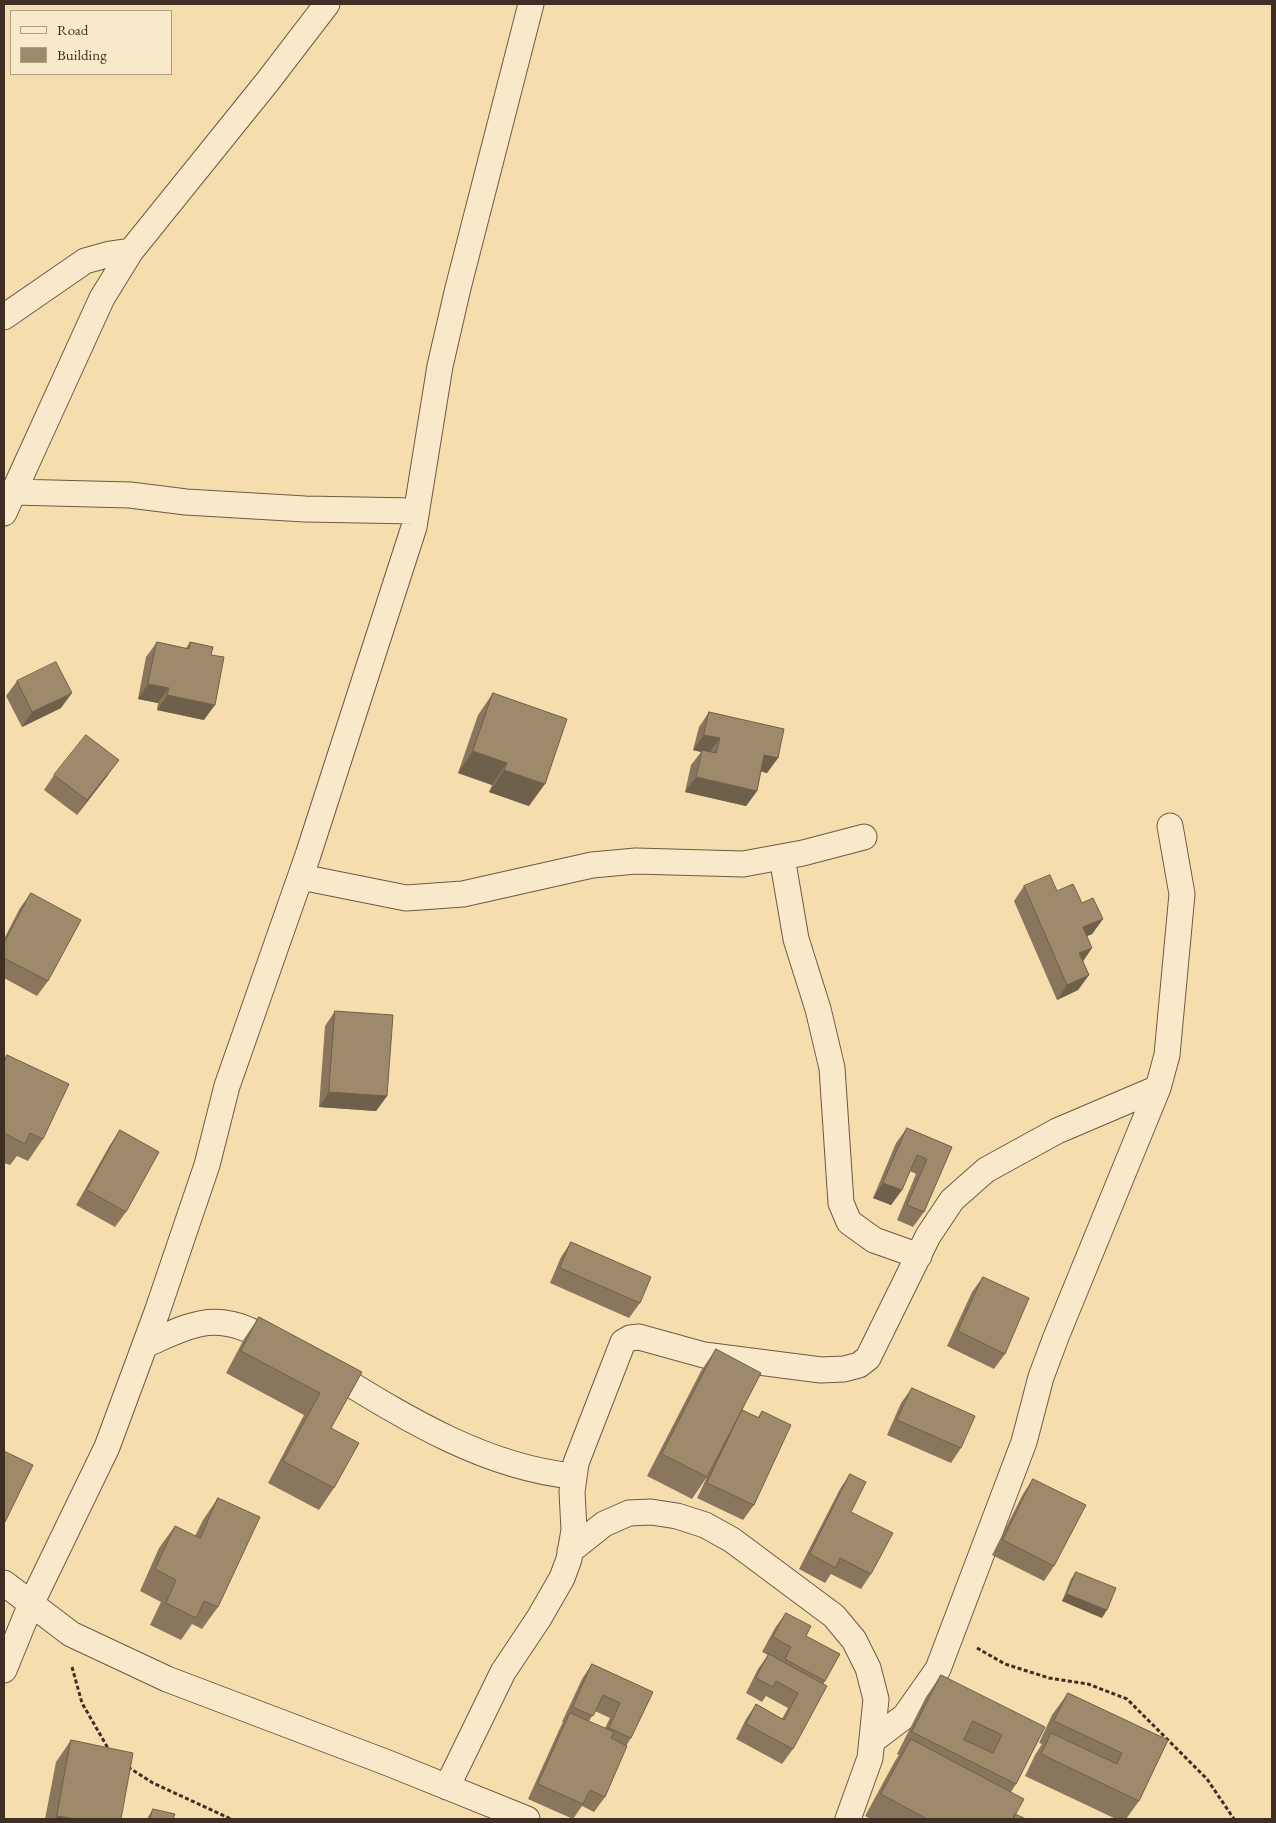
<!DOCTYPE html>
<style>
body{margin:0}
#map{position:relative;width:1276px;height:1823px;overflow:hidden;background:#f6ddae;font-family:"EB Garamond",serif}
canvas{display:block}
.frame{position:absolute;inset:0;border:5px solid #402d23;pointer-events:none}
.legend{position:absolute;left:10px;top:10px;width:162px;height:65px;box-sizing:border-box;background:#f9e9ca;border:1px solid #af9e87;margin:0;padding:6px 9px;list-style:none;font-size:15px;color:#402d23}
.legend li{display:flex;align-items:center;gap:10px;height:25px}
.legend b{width:25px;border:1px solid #af9e87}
</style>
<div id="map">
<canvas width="1276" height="1823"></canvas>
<div class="frame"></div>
<ul class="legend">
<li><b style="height:6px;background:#f9e9ca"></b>Road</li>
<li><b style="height:14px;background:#9f896b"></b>Building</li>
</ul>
</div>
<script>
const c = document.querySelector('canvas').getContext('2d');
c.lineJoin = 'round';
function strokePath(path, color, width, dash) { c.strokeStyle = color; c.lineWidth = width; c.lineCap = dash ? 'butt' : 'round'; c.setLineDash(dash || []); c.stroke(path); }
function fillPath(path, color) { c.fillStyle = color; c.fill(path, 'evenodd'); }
const minor = new Path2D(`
 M4,317l81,-56 25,-7 21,-3
 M13,492l117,3 56,7 119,7 111,2
 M4,513l98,-215 29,-47 137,-170 59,-77
 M782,857l14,82 22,70 14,59 9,135 8,19 25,18 45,16
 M301,877l105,21 57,-4 129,-29 44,-4 107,3 60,-11 61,-16
 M145,1345c37,-16 63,-33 104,-15 10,4 20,11 31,16
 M324,1368c77,47 158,99 249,108
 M570,1551l34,-27 25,-11 22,-1 26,4 28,9 27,15 102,76 20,24 14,28 8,31 -6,59 -22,61
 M4,1583l67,51 96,45 221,84 139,56
 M4,1670l27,-66 76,-157 50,-135 50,-147 20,-79 81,-231 106,-328 26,-161 18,-78 73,-284
 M872,1741l33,-25 33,-47 86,-227 17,-65 15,-40 102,-249 9,-33 15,-161 -12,-68
 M447,1787l56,-115 36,-54 23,-40 7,-19 5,-29 -2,-38 4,-29 47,-121 7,-4 9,-1 65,18 117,15 23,-1 15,-4 9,-7 60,-122 24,-36 34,-30 71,-39 101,-43`);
strokePath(minor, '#6e5946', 27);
strokePath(new Path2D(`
 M977,1648l28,16 44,14 39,6 39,15 80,80 27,40
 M72,1667l10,36 27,47
 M128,1767l25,16 78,36`), '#402d23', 3, [4, 2.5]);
strokePath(minor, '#f9e9ca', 25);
fillPath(new Path2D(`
 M157,642l29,6 4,-6 21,13 -7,65 -47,-10 1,-7 -20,-4 8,-42z
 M17,681l44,27 -39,19 -16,-31z
 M493,693l36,113 -40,-14 3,-7 -34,-12 20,-58z
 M709,712l69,46 -11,15 -6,-2 -4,20 -11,15 -61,-14 6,-27 10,-13 -8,-2 6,-23z
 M54,775h54l-31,40 -33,-25z
 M1024,886l33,5 25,12 21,16 -11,15 -5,2 -4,25 6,14 -11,15 -21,10 -43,-99z
 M31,893l17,88 -11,15 -33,-18v-39l16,-31z
 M335,1011l52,85 -11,15 -57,-4 6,-81z
 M7,1055l36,84 -15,22 -11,-5 -7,9 -6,-2v-102z
 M907,1128l45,19 -28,65 -11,15 -16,-7 19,-46 -6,-3 -8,19 -11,15 -18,-7 23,-55z
 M120,1130l6,82 -11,15 -39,-22 34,-60z
 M571,1242l69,61 -11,15 -79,-35 11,-26z
 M983,1277l22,77 -11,15 -47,-23 25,-54z
 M259,1317l103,55 -31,56 3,60 -15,22 -51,-27 36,-68 -78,-42 18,-34z
 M716,1349l26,61 16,7 4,-6 -8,94 -11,15 -46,-22 10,-21 -15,22 -45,-23 54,-105z
 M912,1388l49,60 -10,15 -64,-28 14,-32z
 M850,1474l1,38 20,62 -10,15 -30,-15 -6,9 -26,-14 41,-80z
 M1033,1479l21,87 -10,15 -52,-26 31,-61z
 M218,1498v109l-16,22 -10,-5 -11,16 -31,-15 11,-23 -21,-11 19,-43 16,-22 20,10 8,-16z
 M1076,1572l26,46 -40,-17 9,-22z
 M786,1613l20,23 19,45 -32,68 -11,15 -46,-25 10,-20 10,-15 26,15 6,-11 -22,-12 -4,6 -16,-9 12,-24 10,-14 -6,-3 13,-24z
 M592,1664l61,28 -22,46 -5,8 -21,51 -11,15 -12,-6 -9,13 -45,-20 32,-71 3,-6h-1l20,-43zM595,1711l15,7 -5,10 -16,-7z
 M941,1675l104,52 -29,57 -5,8 4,22 11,5h-155l-6,-3 30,-55 4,-6 -2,-1 29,-57z
 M1068,1693l100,47 -29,61 -13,18h-10l-91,-43 10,-21 7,-11 -3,-1 13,-28z
 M71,1740l50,79h-76l11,-57z
 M153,1809l20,10h-26l1,-2z`), '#89765c');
fillPath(new Path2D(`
 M148,684l21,4 -11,15 -20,-4z
 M72,693l-11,15 -39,19 10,-15z
 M167,695l48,10 -11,15 -47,-10z
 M704,735l16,3 -11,15 -7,-3 -1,2 -8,-2z
 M473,751l34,12 -15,22 -34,-12z
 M764,755l14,3 -11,15 -13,-3z
 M119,760l-11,15 -31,40 10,-15z
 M504,770l41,14 -16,22 -40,-14z
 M696,777l61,14 -11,15 -61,-14z
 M1103,919l-11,15 -19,8 10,-15z
 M1092,948l-10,15 -3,-10z
 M1089,975l-11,15 -21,10 10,-15z
 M329,1092l58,4 -11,15 -57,-4z
 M883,1183l19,7 -11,15 -18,-7z
 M1067,1594l40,16 -5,8 -40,-17z
 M57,1816l18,3h-20z`), '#6f604b');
const building = new Path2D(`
 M157,642l32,7 1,-7 23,5 -2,8 13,2 -9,48 -48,-10 2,-7 -21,-4z
 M56,662l16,31 -40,19 -15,-31z
 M493,693l74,26 -22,65 -41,-14 3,-7 -34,-12z
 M709,712l75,17 -6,29 -14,-3 -7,36 -61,-14 6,-27 14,3 4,-15 -16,-3z
 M86,735l33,25 -32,40 -33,-25z
 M1050,875l7,16 16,-7 9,19 11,-5 10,21 -20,8 9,21 -13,5 10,22 -22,10 -43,-99z
 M31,893l50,27 -33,61 -44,-23v-15z
 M335,1011l58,4 -6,81 -58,-4z
 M7,1055l62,29 -26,55 -13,-6 -5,11 -21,-11v-70z
 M907,1128l45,19 -28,65 -17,-7 20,-46 -10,-4 -15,35 -19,-7z
 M120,1130l39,22 -33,60 -39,-22z
 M571,1242l80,35 -11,26 -80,-35z
 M983,1277l46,21 -24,56 -47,-23z
 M259,1317l103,55 -31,56 28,15 -25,45 -51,-27 37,-68 -79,-42z
 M716,1349l45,24 -54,104 -45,-23z
 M912,1388l63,28 -14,32 -64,-28z
 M742,1410l17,8 3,-7 29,14 -37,80 -47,-22z
 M4,1451l29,14 -28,57 -1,-1z
 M850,1474l16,8 -15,30 42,21 -22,41 -31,-16 -4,10 -26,-14z
 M1033,1479l53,26 -32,61 -51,-26z
 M218,1498l42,19 -42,90 -14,-6 -8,17 -30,-15 10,-23 -21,-11 20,-43 25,12z
 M1076,1572l40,16 -9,22 -40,-16z
 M786,1613l25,13 -5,10 34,18 -15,27 -40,-22 6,-12 -18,-10z
 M769,1654l58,32 -34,63 -47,-25 10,-20 28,16 14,-27 -22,-12 -3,6 -17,-9z
 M592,1664l61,28 -22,46 -22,-10 11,-25 -17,-8 -10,21 -20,-9z
 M941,1675l104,52 -29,57 -104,-52zM973,1721l29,14 -9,18 -29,-13z
 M1068,1693l100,47 -29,61 -98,-47 10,-21 66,31 5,-11 -68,-32z
 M570,1713l44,19 -3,6 16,8 -22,51 -15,-7 -7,14 -45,-20z
 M911,1739l113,60 -11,20h-86l-46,-25z
 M71,1740l62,13 -12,66h-46l-18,-3z
 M153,1809l22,5 -2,5h-23z
 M1015,1814l11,5h-13z`);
fillPath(building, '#9f896b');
strokePath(building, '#6f604b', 1);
</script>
